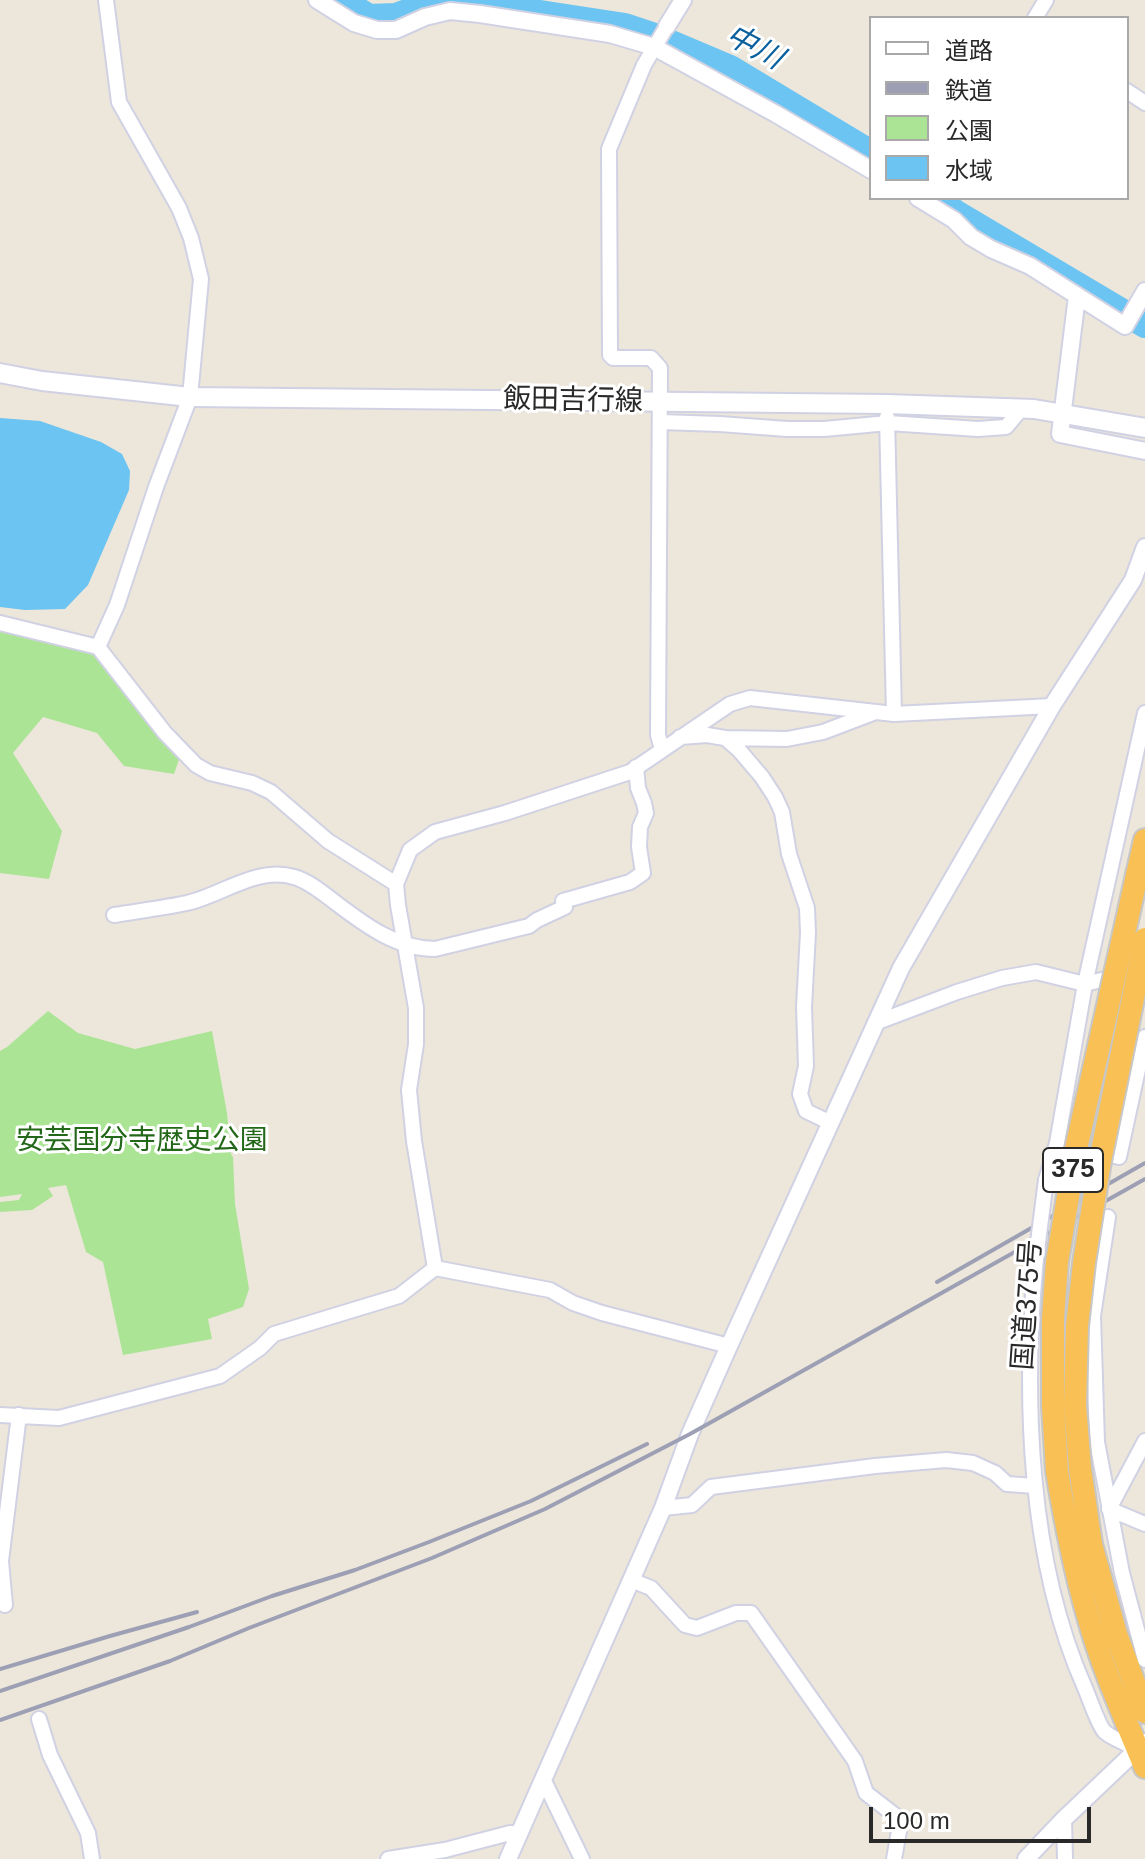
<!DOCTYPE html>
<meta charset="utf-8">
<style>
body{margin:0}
#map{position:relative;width:1145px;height:1859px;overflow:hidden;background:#ece6db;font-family:Helvetica,"Noto Sans JP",sans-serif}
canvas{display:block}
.legend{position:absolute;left:869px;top:16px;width:260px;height:184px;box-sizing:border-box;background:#fff;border:2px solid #a9a9a9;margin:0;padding:10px 14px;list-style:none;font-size:24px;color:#292929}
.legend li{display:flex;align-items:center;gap:16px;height:40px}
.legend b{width:40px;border:2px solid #a9a9a9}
.scale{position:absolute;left:869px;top:1807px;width:222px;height:36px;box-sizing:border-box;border:4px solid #292929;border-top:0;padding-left:10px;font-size:24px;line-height:28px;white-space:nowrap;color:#292929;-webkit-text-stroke:6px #fff;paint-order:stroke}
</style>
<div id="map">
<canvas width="1145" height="1859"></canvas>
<ul class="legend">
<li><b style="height:10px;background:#fff"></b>道路</li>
<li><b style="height:10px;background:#9d9fb4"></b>鉄道</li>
<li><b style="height:22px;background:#abe495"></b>公園</li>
<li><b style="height:22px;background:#6bc4f1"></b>水域</li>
</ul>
<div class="scale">100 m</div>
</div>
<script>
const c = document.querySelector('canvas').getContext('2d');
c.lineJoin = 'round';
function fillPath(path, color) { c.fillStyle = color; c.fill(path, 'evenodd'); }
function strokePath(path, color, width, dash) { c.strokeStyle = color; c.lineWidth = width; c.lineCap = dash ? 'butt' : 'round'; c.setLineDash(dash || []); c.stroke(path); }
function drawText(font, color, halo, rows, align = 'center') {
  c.font = font + ' Helvetica,"Noto Sans JP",sans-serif'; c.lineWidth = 6; c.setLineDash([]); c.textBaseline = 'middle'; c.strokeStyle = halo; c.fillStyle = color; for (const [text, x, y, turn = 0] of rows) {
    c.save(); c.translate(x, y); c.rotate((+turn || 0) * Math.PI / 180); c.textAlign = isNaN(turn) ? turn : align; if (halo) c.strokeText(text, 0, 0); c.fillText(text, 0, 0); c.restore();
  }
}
fillPath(new Path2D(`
 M0,616l98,31 84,104 -8,23 -50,-8 -27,-33 -54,-16 -30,36 49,78 -13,48 -49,-6z
 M48,1011l30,22 57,16 77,-18 15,82 4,41 2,3 2,47 14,85 -6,18 -35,12 4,20 -89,16 -20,-93 -17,-10 -20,-67 -18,3 5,8 -21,14 -32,2v-10l19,-2 3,-6 -22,3v-146l7,-4z`), '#abe495');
fillPath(new Path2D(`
 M0,418l40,3 61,21 21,12 8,17 -1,19 -41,95 -23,24 -40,1 -25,-3z`), '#6bc4f1');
strokePath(new Path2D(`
 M342,0l27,17 27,-1 43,-16
 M454,0l171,26 27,9 78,33 141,85
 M936,198l20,15 189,112`), '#6bc4f1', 26);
const minor = new Path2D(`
 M1035,18l11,-18
 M1127,91l18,12
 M887,417l7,297
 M661,422l59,2 67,5h37l64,-6 90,6 28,-2 16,-19
 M0,623l98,24 67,86 31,32 14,8 42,10 19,9 57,49 68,43
 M98,647l19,-42 39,-118 34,-90 11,-118 -10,-41 -12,-30 -60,-106 -13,-102
 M680,737l27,-2 18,3 14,12 23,27 13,20 7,15 7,42 18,54 1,25 -4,74 2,59 -6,28 6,17 25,12
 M725,738l62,1 36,-7 50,-19
 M662,749l-4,-14 2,-367 -9,-10h-38l-3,-3 -1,-206 35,-84 23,-39
 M114,915c24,-4 49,-7 73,-12 35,-8 70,-37 107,-26 15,4 30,17 42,26 29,22 61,46 99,46l94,-23 8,-6 28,-13 -2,-6 67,-19 13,-9 -4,-26 1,-20 6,-14 -2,-10 -6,-15 -2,-21
 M875,1023l82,-31 45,-14 34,-6 49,12 33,-8
 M1069,1146l50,11 26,-120
 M1046,1180l11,-37 28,-159 60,-271
 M1108,1217l-15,99 4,126 25,131 23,87
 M1036,1258c-13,138 -8,302 49,430 4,9 14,39 20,44 8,7 23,12 32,17
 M435,1268l-21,-127 -5,-51 7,-46v-36l-18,-103 -2,-21 14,-34 25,-18 70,-19 125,-41 100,-68 20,-6 144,16 158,-8
 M0,1415l59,3 161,-42 40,-28 14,-14 125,-38 36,-28 115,22 23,13 29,10 127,33
 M663,1508l29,-3 19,-18 164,-21 71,-6 27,3 22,10 12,11 28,2
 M1109,1509l36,-68
 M1109,1509l36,15
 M631,1580l20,8 34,37 12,3 39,-15h15l104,148 11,32 35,27 -7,39
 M5,1605l-4,-44 18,-146
 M39,1719l11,36 38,78 4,26
 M543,1784l3,1 36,74
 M1064,1819l1,40
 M388,1859l57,-9 65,-17 10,1`);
const tertiary = new Path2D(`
 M317,0l37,23 23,7h19l29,-13 25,-6 30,3 130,20 44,13 122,67 95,56
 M667,26l16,-26
 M918,198l36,22 17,17 20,12 39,17 95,60 20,-35
 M1077,296l-17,138 85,17
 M508,1859l155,-351 27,-74 39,-88 172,-378 151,-262 81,-126 12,-33
 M1026,1859l38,-40 81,-77`);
const secondary = new Path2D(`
 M0,373l42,8 148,16 697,7 147,5 111,19`);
const trunk = new Path2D(`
 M1137,875l8,-35
 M1080,1468l11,76 25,90 29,78
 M1057,1471c8,49 17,97 31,145 14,52 37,102 57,151`);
strokePath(minor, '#d0d2e3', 18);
strokePath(tertiary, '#d0d2e3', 20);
strokePath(secondary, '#d0d2e3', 22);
strokePath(trunk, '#c7c7c7', 26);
strokePath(minor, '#fff', 14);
strokePath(tertiary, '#fff', 16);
strokePath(secondary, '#fff', 18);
strokePath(trunk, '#f9c155', 22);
strokePath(new Path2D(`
 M937,1282l208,-119
 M0,1669l110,-33 87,-24
 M0,1691l189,-64 83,-31 83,-26 74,-28 102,-41 116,-57
 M0,1720l170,-59 79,-33 183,-70 113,-49 145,-75 455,-255`), '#9d9fb4', 4);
const minorBridge = new Path2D(`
 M1036,1258l10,-78`);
const trunkBridge = new Path2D(`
 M1080,1468l-5,-63 2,-79 7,-63 16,-102 45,-222
 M1057,1471l-4,-65v-87l4,-57 19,-113 61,-274`);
strokePath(minorBridge, '#d0d2e3', 18, []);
strokePath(trunkBridge, '#c7c7c7', 26, []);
strokePath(minorBridge, '#fff', 14);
strokePath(trunkBridge, '#f9c155', 22);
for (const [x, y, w] of [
 [1073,1170,60]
]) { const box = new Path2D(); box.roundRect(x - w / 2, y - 22, w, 44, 6); c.fillStyle = '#fff'; c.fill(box); strokePath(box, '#292929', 2); }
drawText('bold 26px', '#292929', null, [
 ["375",1073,1170]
]);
drawText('28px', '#292929', '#fff', [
 ["飯田吉行線",573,401,1],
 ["国道375号",1028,1305,-86]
]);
drawText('28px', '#236718', '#fff', [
 ["安芸国分寺歴史公園",142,1141]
]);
drawText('italic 30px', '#0a609c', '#fff', [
 ["中川",754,48,28]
]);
</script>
